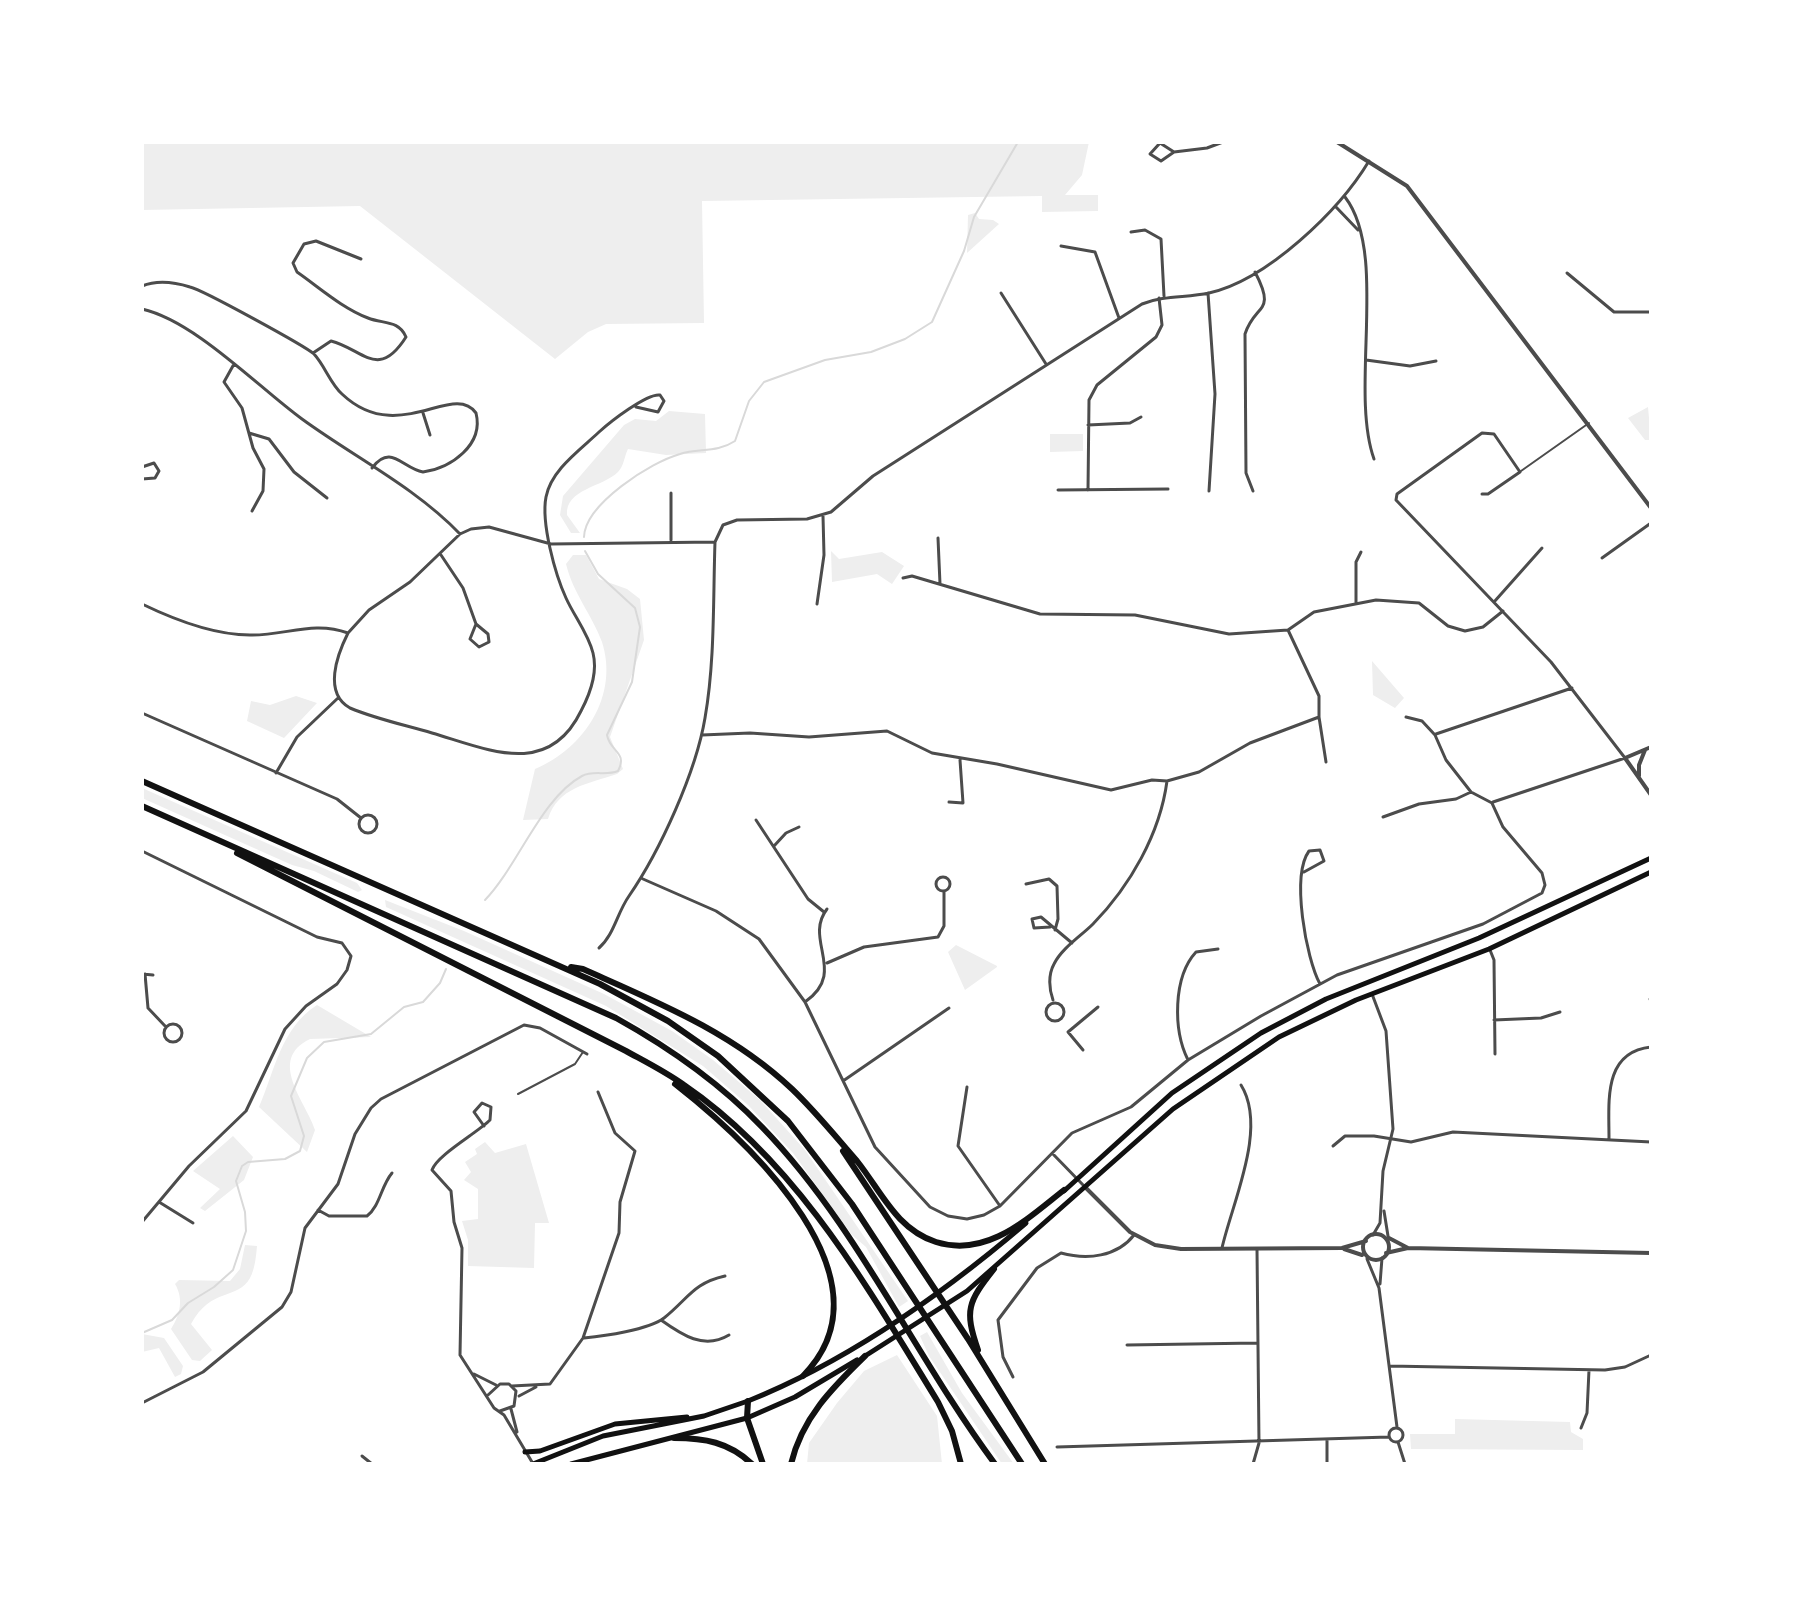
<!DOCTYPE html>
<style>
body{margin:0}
#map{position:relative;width:1793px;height:1606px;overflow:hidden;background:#fff;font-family:"DejaVu Sans",sans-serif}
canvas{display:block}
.frame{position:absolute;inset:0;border:144px solid #fff;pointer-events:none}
</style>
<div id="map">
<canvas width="1793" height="1606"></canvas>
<div class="frame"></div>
</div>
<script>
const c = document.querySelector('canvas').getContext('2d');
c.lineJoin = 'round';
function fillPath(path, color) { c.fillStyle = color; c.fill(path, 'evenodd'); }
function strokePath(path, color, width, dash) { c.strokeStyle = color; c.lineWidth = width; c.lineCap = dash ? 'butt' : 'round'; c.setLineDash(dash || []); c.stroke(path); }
fillPath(new Path2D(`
 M142,142h947l-7,33 -17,20h33v16l-56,1v-16l-340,5 2,122 -98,1 -18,8 -33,27 -195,-153 -218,4z
 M975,213l4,6 14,1 6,4 -32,29 1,-38z
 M1648,407l3,33h-6l-17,-22z
 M669,411l36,3 1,39 -40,2 -38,-6c-4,8 -4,17 -10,23 -15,15 -53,17 -51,43l13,18h-9l-11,-18 3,-19 61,-71 11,-6 21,2z
 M1050,434h33v17l-33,1z
 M831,551l8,8 43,-7 22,14 -12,18 -15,-10 -45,8z
 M573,555h13l13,24 28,10 13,10 4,41 -34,97 13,32 -6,5c-29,10 -59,13 -69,45l-25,1 12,-51c50,-21 84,-74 67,-127 -10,-27 -29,-49 -36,-78z
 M1372,661l32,37 -9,10 -22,-13z
 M296,696l21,7 -33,35 -37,-17 4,-20 19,4z
 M142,788l215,95 5,7 -4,2 -44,-21 -22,-6 -150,-67z
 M385,900l79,31 140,63 68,37 41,29 47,40 45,50 103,151 -9,6 -33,-60 -14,-12 -59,-82 -45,-48 -45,-39 -97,-60 -220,-99z
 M956,945l41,21v1l-32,23 -17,-38z
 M317,1005l54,32 -61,2c-44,21 -3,64 5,91l-8,22 -48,-45c16,-37 22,-79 58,-102z
 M233,1136l20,21 -9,23 -39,31 -5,-3 20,-19 -27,-18z
 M485,1142l10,11 31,-9 23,79h-14l-1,45 -66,-2v-26l-6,-19 16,-2v-30l-14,-9 7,-8 -6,-10 12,-8 -2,-5z
 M245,1245l12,1c-1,10 -2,23 -7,32 -12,22 -39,9 -59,46l21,26 -12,11 -8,-1 -21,-31c9,-14 13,-30 4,-45l4,-4 51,1 10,-12z
 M927,1332l35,61 52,71h-12l-73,-108 -9,-20z
 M142,1334l22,4 19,28 -2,8 -6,3 -16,-29 -17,4z
 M897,1355l40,61 5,48h-135l2,-21 28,-40 27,-32z
 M1455,1419l115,3 1,10 12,7v11l-172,-1 -1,-15h45z`), '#eee');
strokePath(new Path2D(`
 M584,537c1,-33 67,-75 96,-83 19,-6 37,-1 55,-13l14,-40 15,-19 61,-22 46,-8 34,-13 27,-17 32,-71 10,-34 44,-75
 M485,900c33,-34 56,-102 97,-124 11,-6 24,0 36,-5 10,-19 -8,-19 -11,-36l25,-53 8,-55 -5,-19 -37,-34 -13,-23
 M142,1333l30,-13 16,-17 26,-16 19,-17 13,-39 -1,-19 -9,-31 6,-15 6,-4 37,-3 15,-8 4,-15 -13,-40 16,-38 17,-16 47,-8 33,-27 19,-5 17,-19 6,-14`), '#d9d9d9', 2);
strokePath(new Path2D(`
 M1521,471l68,-48
 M518,1094l57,-30 8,-12`), '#4c4c4c', 2);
strokePath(new Path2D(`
 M1174,152l-14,-9 -10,11 11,7 13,-9 33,-4 16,-6
 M1345,197c44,57 4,192 29,262
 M1336,207l22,23
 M1131,232l14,-2 16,9 3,57
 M1061,246l34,6 24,66
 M1567,273l47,39h37
 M142,286c15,-6 32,-4 48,1 13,3 115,59 124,67 11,12 16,29 28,40 56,53 111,-13 134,19 8,32 -25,55 -53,59 -21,-4 -32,-29 -51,-4
 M1001,293l45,71
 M1208,293l7,101 -6,97
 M142,309c53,12 116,78 160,110 52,38 113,68 158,115
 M313,353l18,-12c32,8 47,40 75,-4 -7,-17 -23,-13 -38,-19 -26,-10 -48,-30 -71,-46l-4,-9 11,-19 12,-3 45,18
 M1366,360l44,6 26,-5
 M234,364l-10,18 18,26 11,40 11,21 -1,22 -11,20
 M423,413l7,22
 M1088,425l42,-2 11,-6
 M249,433l20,6 25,33 33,26
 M142,467l12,-4 5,8 -4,7 -13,1
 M1058,490l110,-1
 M1088,490l1,-90 8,-15 59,-48 6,-12 -3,-27
 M1253,491l-7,-18 -1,-139c10,-31 32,-20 10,-62
 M1482,494h6l32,-22 -26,-38 -12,-1 -85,61 -1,6 155,162 74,96 -132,44
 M938,538l2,46
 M671,540v-47
 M441,555l22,33 13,36 -6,15 9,8 10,-5 -1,-8 -12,-10
 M1602,558l49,-35
 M903,578l9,-2 128,38 95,1 94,19 59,-4 26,-18 62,-12 43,3 29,23 17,5 18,-4 20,-16
 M1494,602l48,-54
 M1356,603v-41l5,-10
 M142,604c31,15 73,31 108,31 35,1 63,-15 98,-2l21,-23 41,-28 50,-48 11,-5 18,-2 62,17 164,-2
 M817,604l7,-49 -1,-39
 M348,633c-11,22 -25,60 2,75 26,11 55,17 82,25 55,16 116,46 149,-22 9,-17 17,-38 12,-58 -5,-20 -19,-37 -27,-55 -11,-24 -25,-75 -20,-101 5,-27 34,-47 53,-65 11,-10 48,-39 61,-37l4,6 -6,11 -22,-5
 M142,713l195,86 24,19
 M1319,717l7,45
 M1436,734l136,-46
 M702,735l48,-2 59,4 78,-6 45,22 65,11 114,26 41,-10 15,1 32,-9 51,-29 69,-26v-21l-31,-66
 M276,773l21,-36 41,-39
 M949,802l14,1 -3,-43
 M359 824a9 9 0 1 1 18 0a9 9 0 1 1-18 0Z
 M1383,817l36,-13 37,-5 15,-7
 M756,820l52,79 16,13
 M774,846l12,-13 13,-6
 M142,851l175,86 25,6 9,13 -4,14 -10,14 -31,22 -21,23 -39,82 -57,55 -47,56
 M1304,872l20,-11 -4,-11 -11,1c-18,25 -3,107 11,133
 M936 884a7 7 0 1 1 14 0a7 7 0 1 1-14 0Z
 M643,879l73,32 43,28 46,63 70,145 55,60 18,9 19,3 17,-4 16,-9 72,-73 59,-26 57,-47 73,-44 76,-41 146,-51 59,-31 3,-8 -3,-12 -39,-46 -11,-24 -21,-11 -25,-32 -11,-25 -13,-14 -16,-4
 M1026,884l23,-5 8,7 1,33 -3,11
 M1050,927l-16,1 -2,-9 9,-2 31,26
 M599,948c15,-13 18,-35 30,-52 31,-45 67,-124 76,-178 10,-57 8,-118 10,-176l8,-17 14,-5 70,-1 24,-7 42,-36 269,-172c23,-9 44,-6 67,-11 58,-13 130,-82 160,-132
 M1490,950l4,10 1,94
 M827,963l37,-16 74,-10 6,-11v-35
 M142,974l11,1
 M145,974l3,34 18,19
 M1372,994l14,37 7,98 -10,42 -3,52 -7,12
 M1650,999h1
 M1053,1000c-4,-11 -5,-25 1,-36 8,-16 27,-28 39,-40 37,-38 67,-90 74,-143
 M805,1002c43,-30 -2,-62 22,-93
 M1046 1012a9 9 0 1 1 18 0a9 9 0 1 1-18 0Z
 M1494,1020l47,-2 19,-6
 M164 1033a9 9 0 1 1 18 0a9 9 0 1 1-18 0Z
 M1083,1050l-15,-18 30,-25
 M1188,1060c-15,-30 -15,-83 8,-108l22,-3
 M843,1081l106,-73
 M967,1087l-9,59 42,60
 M484,1126l-10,-14 8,-9 9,4 -1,13c-13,13 -53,35 -58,50l19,21 3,31 8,26 -2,107 34,53 10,7 28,47
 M1609,1138c0,-37 -6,-86 42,-91
 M1333,1146l12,-10h29l37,6 42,-10 198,10
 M1052,1153l33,34
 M159,1202l34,21
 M318,1210l11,6h38c13,-10 14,-30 25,-43
 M1384,1211l4,25
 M1222,1248c10,-45 46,-120 19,-163
 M1367,1259l12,29 18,139
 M1380,1284l2,-26
 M661,1320c21,15 43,30 68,15
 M584,1338c20,-2 64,-8 80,-20 24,-19 29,-35 61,-42
 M1127,1345l130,-2
 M1389,1366l216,4 20,-3 26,-12
 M474,1374l22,11
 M1013,1377l-10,-20 -5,-37 39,-52 24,-15c26,7 56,4 73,-18
 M512,1386l38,-2 33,-46 36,-105 1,-31 15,-51 -20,-18 -17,-41
 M488,1395l12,-11h9l7,7 -2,15 -14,5
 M519,1396l17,-9
 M142,1403l61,-31 79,-65 9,-15 14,-64 33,-44 17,-50 16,-26 10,-9 143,-74 16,3 47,26
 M511,1409l6,23
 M1389 1435a7 7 0 1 1 14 0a7 7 0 1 1-14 0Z
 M1581,1428l6,-15 2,-43
 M1327,1440v24
 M1398,1442l7,22
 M1057,1447l332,-10
 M362,1456l10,8
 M1253,1464l6,-21 -2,-194`), '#4c4c4c', 3);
strokePath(new Path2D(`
 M1337,142l70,44 244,322
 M1651,747l-26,11 26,37
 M1639,776v-11l6,-15
 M1085,1187l45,45 25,13 26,4 161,-1 24,-7
 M1363 1247a13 13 0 1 1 26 0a13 13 0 1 1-26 0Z
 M1389,1238l19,10
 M1344,1249l18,6
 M1386,1253l22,-5 243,5`), '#4c4c4c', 4);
strokePath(new Path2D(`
 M525,1452l15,-1 75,-27 72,-7
 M533,1464l70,-28 101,-20 44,-15
 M571,1464l176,-46 48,-21 62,-37`), '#111', 5);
strokePath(new Path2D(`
 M1064,1191l108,-98 89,-60 65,-34 153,-61 172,-80
 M865,1356l102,-65 206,-182 106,-72 77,-37 133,-51 162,-77
 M748,1401c100,-40 196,-108 278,-178`), '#111', 5);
strokePath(new Path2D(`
 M142,781l458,203 68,37 50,35 70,65 64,83 170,260
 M142,806l474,212c54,30 103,64 146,109 95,98 152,228 233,337
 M237,853l389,198c20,11 40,21 58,34 113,77 184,203 254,317l14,29 9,33
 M571,967l12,2c74,33 149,63 209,120 23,22 44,48 65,72 24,30 39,68 79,81 51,16 91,-23 128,-52
 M675,1084c74,58 223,196 128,292
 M843,1151l125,188 77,125
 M978,1350c-14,-40 -10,-48 16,-81
 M748,1401l-1,17 16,46
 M674,1438c30,0 55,4 78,26
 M791,1464c11,-46 41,-76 74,-108`), '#111', 6);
</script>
